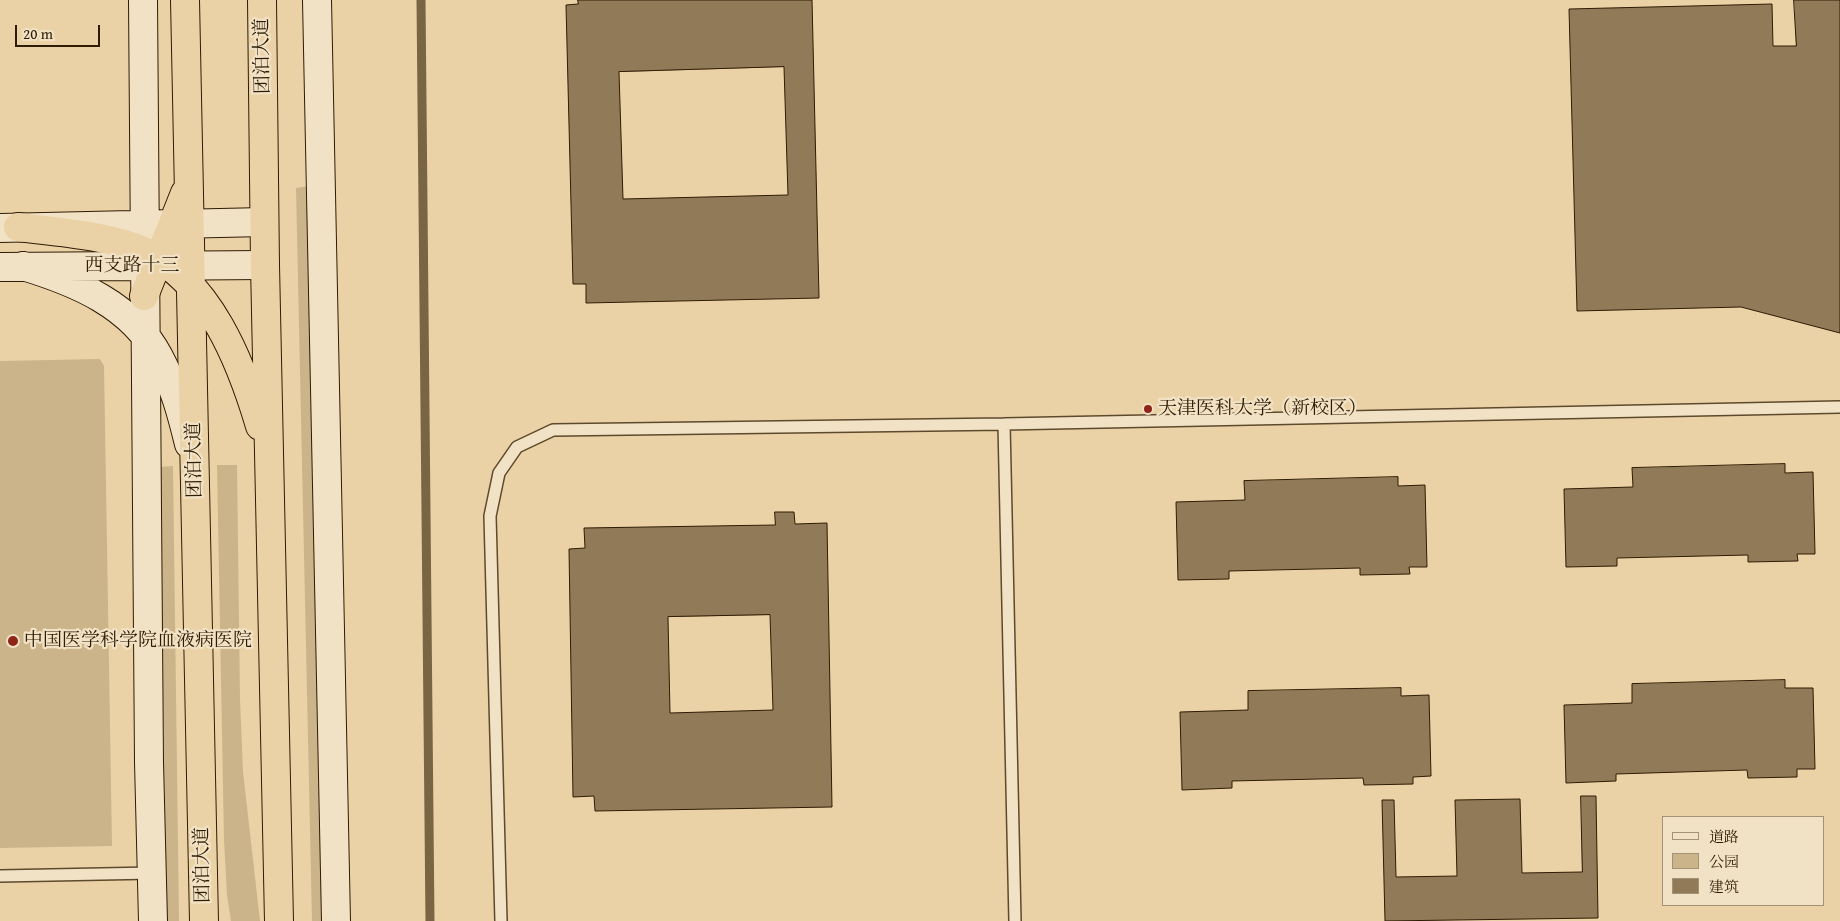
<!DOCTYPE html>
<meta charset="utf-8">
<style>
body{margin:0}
#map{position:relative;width:1840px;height:921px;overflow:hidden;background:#ebd2a6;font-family:"Gentium Book Plus","Noto Serif SC",serif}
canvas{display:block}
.legend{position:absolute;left:1662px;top:816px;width:162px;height:90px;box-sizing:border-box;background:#f2e2c5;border:1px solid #a49277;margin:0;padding:6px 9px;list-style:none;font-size:15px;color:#2e1b03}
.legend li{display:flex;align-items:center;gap:10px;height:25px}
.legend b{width:25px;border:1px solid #a49277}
.scale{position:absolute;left:15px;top:25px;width:85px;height:22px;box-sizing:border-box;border:2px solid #2e1b03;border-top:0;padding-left:6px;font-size:15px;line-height:18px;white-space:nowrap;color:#2e1b03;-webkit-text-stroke:4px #f2e2c5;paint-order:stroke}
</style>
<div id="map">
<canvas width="1840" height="921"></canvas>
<ul class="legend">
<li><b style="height:6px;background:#f2e2c5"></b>道路</li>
<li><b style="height:14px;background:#cbb38a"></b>公园</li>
<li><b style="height:14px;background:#907a58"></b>建筑</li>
</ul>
<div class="scale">20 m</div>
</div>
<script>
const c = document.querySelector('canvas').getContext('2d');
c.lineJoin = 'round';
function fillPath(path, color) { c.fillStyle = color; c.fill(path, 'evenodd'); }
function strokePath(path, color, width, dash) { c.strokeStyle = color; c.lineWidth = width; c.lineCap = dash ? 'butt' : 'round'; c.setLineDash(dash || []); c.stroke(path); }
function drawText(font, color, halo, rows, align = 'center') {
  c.font = font + ' "Gentium Book Plus","Noto Serif SC",serif'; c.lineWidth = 4.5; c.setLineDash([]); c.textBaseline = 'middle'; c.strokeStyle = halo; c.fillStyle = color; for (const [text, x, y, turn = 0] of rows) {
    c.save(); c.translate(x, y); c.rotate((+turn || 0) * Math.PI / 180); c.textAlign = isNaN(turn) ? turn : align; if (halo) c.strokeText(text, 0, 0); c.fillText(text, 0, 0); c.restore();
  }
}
fillPath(new Path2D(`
 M309,186l14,735h-11l-16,-733z
 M100,359l4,7 8,480 -112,2v-487z
 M217,465h20l3,234 3,73 17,149h-29l-4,-26 -3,-55z
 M173,466l6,455h-13l-6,-454z`), '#cbb38a');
strokePath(new Path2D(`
 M421,0l9,921`), '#796444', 9);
const building = new Path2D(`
 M578,0h234l7,298 -233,5v-19h-13l-7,-279 12,-1zM784,67l4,128 -165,4 -4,-127z
 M1794,0h46v333l-99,-26 -164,4 -8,-302 203,-5 1,42h23z
 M1785,464v9l28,-1 2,82h-18l1,7 -50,1v-7l-131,3v8l-51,1 -2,-78 69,-2 -1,-19z
 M1398,477v9l27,-1 2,82h-18l1,7 -50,1v-7l-131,3v8l-51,1 -2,-78 69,-2 -1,-19z
 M775,512h19l1,12 32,-1 5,284 -237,4 -1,-15 -21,1 -4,-248 16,-1 -1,-20 191,-3zM770,615l3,95 -103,3 -2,-96z
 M1785,680v8h28l2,81h-18v8l-49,1 -1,-8 -131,4v7l-50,2 -2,-78 68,-2v-19z
 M1401,688v8l28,-1 2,81 -18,1v7l-49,1 -1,-7 -131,3v7l-50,2 -2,-78 68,-2v-19z
 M1581,796h15l2,122 -213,3 -3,-121h12l2,77 61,-1 -2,-76 65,-1 2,74 60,-1z`);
fillPath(building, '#907a58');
strokePath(building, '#2e1b03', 1);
const lane = new Path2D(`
 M1004,424l11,497
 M0,876l152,-3
 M501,921l-11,-405 9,-43 18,-26 36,-17 451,-6 836,-17`);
const secondary = new Path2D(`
 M143,0l6,762 4,159
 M317,0l19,921
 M0,228l264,-6
 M23,266c53,16 109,39 136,91 15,28 23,58 30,87
 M0,267l265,-2`);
const highway = new Path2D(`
 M185,0l19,921
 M262,0l3,265 14,656
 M18,227c40,5 89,8 126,24 65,29 97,111 116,175
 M144,296l41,-103`);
strokePath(lane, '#5d492c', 14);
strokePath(secondary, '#2e1b03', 30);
strokePath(highway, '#2e1b03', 30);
strokePath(lane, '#f2e2c5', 11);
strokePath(secondary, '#f2e2c5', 28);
strokePath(highway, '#ebd2a6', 28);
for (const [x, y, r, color] of [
 [1148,409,5,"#8f2418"],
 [13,641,6,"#8f2418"]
]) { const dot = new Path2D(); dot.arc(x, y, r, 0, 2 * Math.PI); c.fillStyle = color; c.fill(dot); strokePath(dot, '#f2e2c5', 2); }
drawText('19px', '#2e1b03', '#f2e2c5', [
 ["团泊大道",263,56,-91],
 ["西支路十三",132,266],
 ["团泊大道",195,460,-91],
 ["团泊大道",203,865,-91]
]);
drawText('19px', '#2e1b03', '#f2e2c5', [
 ["天津医科大学（新校区）",1158,409],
 ["中国医学科学院血液病医院",24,641]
], 'left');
</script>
